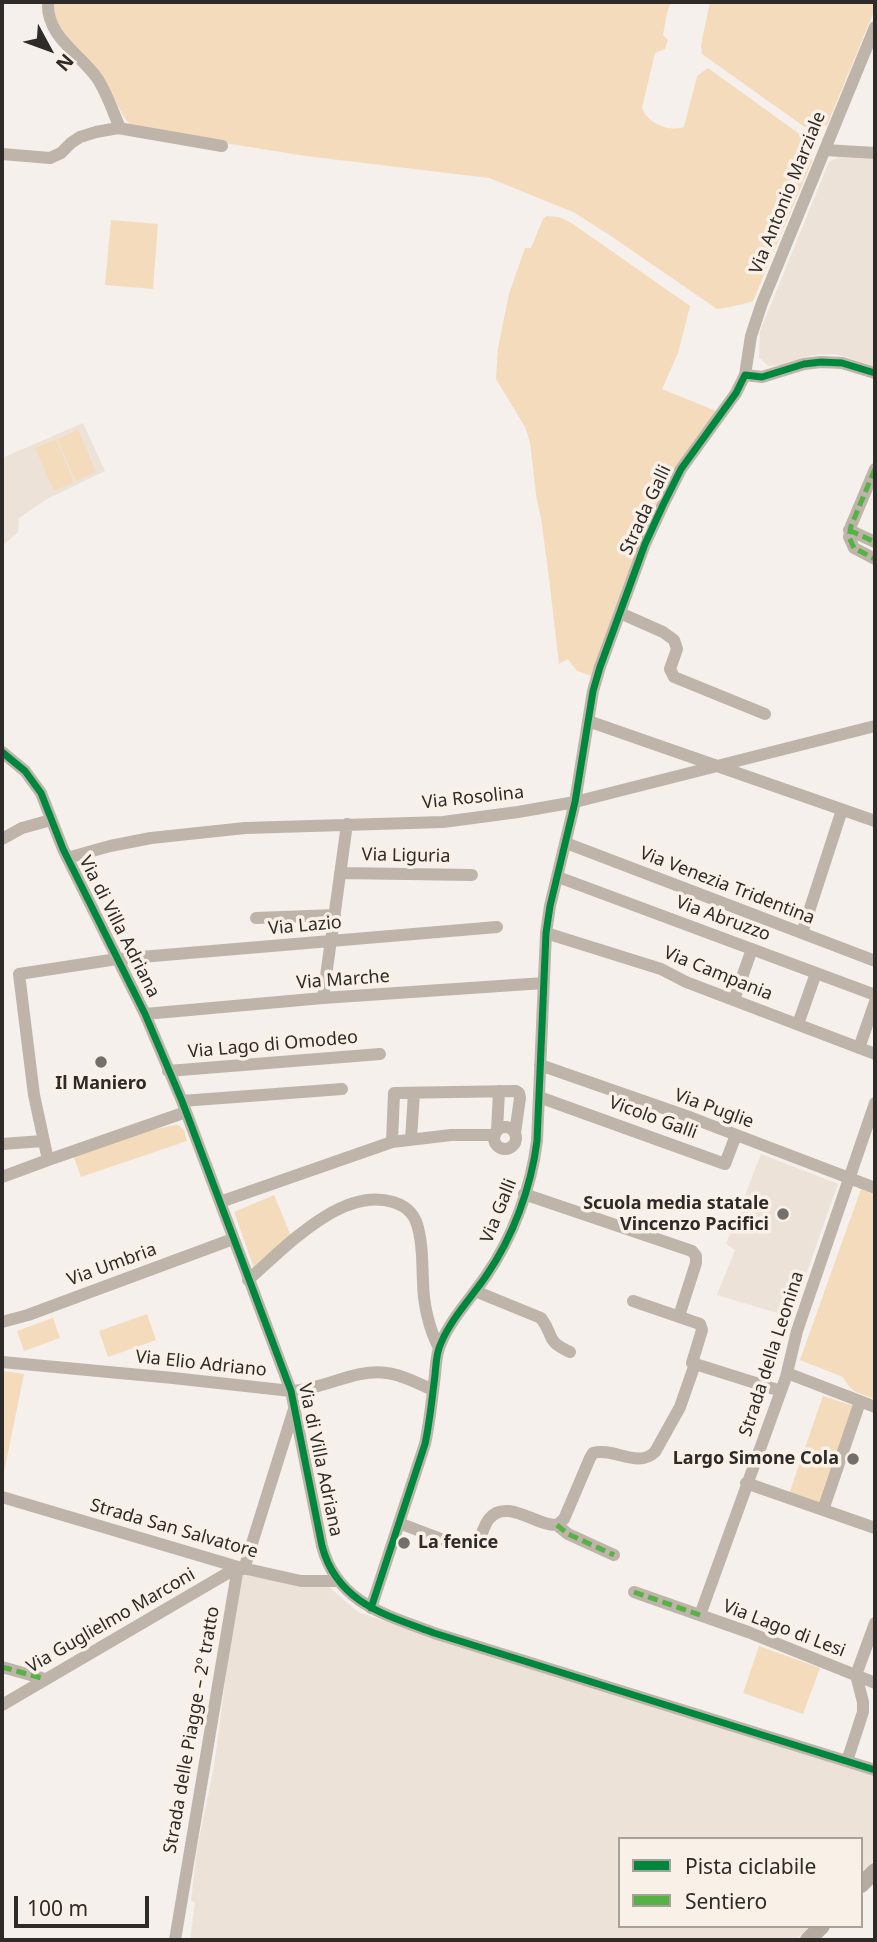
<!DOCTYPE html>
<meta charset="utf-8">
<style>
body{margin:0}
#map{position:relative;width:877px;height:1942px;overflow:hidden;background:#f5f0eb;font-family:"Noto Sans",sans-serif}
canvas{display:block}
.frame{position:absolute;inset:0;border:4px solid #2d2a27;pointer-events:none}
.legend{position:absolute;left:618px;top:1837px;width:245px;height:91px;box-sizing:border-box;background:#f9f1e7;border:2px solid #a7a19a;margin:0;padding:9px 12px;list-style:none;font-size:21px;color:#2d2a27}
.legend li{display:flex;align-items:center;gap:14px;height:35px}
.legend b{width:35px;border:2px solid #a7a19a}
.north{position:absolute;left:14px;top:14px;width:70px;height:70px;-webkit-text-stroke:5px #f9f1e7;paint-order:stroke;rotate:131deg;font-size:19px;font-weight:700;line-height:28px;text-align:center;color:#2d2a27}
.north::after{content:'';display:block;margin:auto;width:24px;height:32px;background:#2d2a27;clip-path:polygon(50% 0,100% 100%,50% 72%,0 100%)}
.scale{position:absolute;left:14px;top:1896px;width:135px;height:32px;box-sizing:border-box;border:4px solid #2d2a27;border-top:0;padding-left:9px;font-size:21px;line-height:24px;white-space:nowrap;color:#2d2a27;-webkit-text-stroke:5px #f9f1e7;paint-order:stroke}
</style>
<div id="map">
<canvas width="877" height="1942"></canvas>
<div class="frame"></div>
<ul class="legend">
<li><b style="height:9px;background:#00873e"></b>Pista ciclabile</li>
<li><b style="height:9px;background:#56b245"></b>Sentiero</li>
</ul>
<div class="north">N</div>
<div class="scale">100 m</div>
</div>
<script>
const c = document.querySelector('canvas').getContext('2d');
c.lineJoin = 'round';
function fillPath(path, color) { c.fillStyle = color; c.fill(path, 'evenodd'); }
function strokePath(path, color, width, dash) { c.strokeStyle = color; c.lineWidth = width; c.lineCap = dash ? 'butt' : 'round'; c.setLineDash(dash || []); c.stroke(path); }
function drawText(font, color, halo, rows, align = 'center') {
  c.font = font + ' "Noto Sans",sans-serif'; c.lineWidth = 7; c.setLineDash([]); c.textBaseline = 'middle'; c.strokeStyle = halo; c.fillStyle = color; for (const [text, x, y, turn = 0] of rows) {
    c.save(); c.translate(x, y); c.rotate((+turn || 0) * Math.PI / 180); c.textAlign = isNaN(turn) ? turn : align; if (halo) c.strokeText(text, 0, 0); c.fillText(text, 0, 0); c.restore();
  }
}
fillPath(new Path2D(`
 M839,157l36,2v207l-40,-12 -22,1 -31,10 -14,1 -9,-9 1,-26 69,-169z
 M83,423l22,48 -58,28 -28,19 -1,14 -16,14v-88z
 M761,1154l77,30 -47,133 -74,-22 18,-45 -9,-6z
 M247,1573l82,14 29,25 67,23 450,139v85l-14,14v-34h-241v87h190l-14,14h-606l5,-38 -4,-1 6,-52 17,-83 25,-189z`), '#ece2d8');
fillPath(new Path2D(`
 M53,2h618l-4,11 -4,22 5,5 -3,9 -10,4 -13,55c6,16 27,24 42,19l13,-51 11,-8 90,65 10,13 4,15 -59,140c-5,2 -30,8 -36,8l-109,-75 -35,-22 -84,-34 -183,-22 -82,-13 -89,-17 -7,-4 -4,-5 -22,-40 -46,-52z
 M710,2h165v7l-48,116 -15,4 -6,-1 -104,-74 -1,-9z
 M547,216l12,1 11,5 120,84 -12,47 -16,36 54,22 -19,31 -105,234 -15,-5 -9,-12 -9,5 -10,-86 -8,-60 -5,-23 -6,-53 -5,-15 -29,-48 2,-31 11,-54 16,-46h6l12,-29z
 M111,220l47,4 -5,65 -48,-4z
 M78,430l18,42 -20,9 -19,-42z
 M56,439l18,43 -20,9 -19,-43z
 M175,1125h3l6,5 3,11 -106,36 -8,-22 65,-22z
 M861,1189l14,6v204c-16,-6 -24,-6 -32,-22l-43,-17z
 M274,1195l17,41 -37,32 -20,-56z
 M147,1314l9,26 -48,17 -9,-26z
 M53,1318l7,20 -36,13 -7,-20z
 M2,1371l22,3 -21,103h-1z
 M823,1396l31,10 -34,98 -31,-10z
 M759,1646l61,22 -17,46 -60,-21z`), '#f4dbbc');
strokePath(new Path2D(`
 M48,2c-2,34 31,51 49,76 10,15 16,34 23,50
 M825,150l50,3
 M2,154l48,4 11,-5 10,-10 9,-6 16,-5 22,-4 104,18
 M745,375l6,-39 11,-33 113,-276
 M875,469l-24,57 -2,11 5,11 21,11
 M849,530l26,12
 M620,613l43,19 11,8 3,9 -7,20 4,8 91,37
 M588,721l287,100
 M2,752l23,19 16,22 22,56 82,165 37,87 109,290 31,155c15,57 64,69 112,87l441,137
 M2,839l20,-11 29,-8
 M566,843l309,118
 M67,858l43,-12 41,-8 94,-10 198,-6 75,-10 57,-10 300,-76
 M340,873l132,2
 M558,877l317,118
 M256,918l79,-3
 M546,933l115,36 25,13 189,72
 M802,933l40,-123
 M323,998l24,-174
 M734,1000l18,-51
 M145,1014l178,-16 221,-15
 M798,1024l18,-51
 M859,1048l16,-46
 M540,1065l152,53 183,70
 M168,1071l212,-17
 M539,1097l186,67 11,-29
 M182,1101l160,-12
 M186,1112l-138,48 -14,-65 -15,-121 98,-15 380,-32
 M494 1138a11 11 0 1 1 22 0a11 11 0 1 1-22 0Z
 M497,1131l2,-40
 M411,1139l3,-46
 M392,1142l2,-49 122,-2 3,2 1,5 -5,35
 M2,1144l41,-3
 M2,1177l46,-17
 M524,1194l168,57 4,5v7l-17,53
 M220,1202l172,-60 59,-7h44
 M248,1280c36,-31 93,-94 145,-78 16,5 23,14 26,30 4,17 3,32 4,49 0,22 6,48 16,67
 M475,1291l66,27c14,18 3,22 29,34
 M633,1301l67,23 2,6 -10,33 89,28
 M2,1322l26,-7 205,-76
 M2,1362l171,16 118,13c32,-1 64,-23 96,-18 16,2 32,11 46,17
 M787,1373l88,34
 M746,1483l129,45
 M2,1497l236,70 63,14h37
 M823,1510l37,-108
 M399,1523l58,22h8l14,-6c4,-6 5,-14 10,-20 17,-22 49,8 68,6l7,-6 26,-61 3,-5c21,-6 44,16 62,-1l25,-45 15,-43
 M557,1525l11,9 46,21
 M244,1569l50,-160
 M634,1592l114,40 127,51
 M371,1608l54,-164c5,-23 7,-46 10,-69 1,-10 1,-22 6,-32 10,-24 30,-45 45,-67 27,-39 45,-88 51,-135l9,-208 4,-27 25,-104 18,-111 7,-24 45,-123 18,-39 18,-36 55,-76 9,-18 17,2 42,-13 17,-2 21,1 33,10
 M700,1615l86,-238 11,-46 78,-228
 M2,1667l43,12
 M2,1705l236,-138
 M847,1761l16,-49v-10l-7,-27 19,-52
 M175,1940l63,-373`), '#beb4aa', 12);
strokePath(new Path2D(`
 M861,1885l14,-14
 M808,1940l14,-14`), '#b5ab9f', 16);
strokePath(new Path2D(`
 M875,469l-24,57 -2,11 5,11 21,11
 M849,530l26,12
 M557,1525l11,9 46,21
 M634,1592l66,23
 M2,1667l43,12`), '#56b245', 5, [10, 5]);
strokePath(new Path2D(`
 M2,752l23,19 16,22 22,56 82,165 37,87 109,290 31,155c15,57 64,69 112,87l441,137
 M371,1608l54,-164c5,-23 7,-46 10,-69 1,-10 1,-22 6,-32 10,-24 30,-45 45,-67 27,-39 45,-88 51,-135l9,-208 4,-27 25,-104 18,-111 7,-24 45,-123 18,-39 18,-36 55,-76 9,-18 17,2 42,-13 17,-2 21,1 33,10`), '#00873e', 7);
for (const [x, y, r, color] of [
 [101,1062,7,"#736f6c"],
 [783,1214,7,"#736f6c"],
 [853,1459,7,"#736f6c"],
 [404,1543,7,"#736f6c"]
]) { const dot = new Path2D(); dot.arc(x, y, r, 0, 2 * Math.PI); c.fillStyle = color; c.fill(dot); strokePath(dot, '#f9f1e7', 2.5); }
drawText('18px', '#2d2a27', '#f9f1e7', [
 ["Via Antonio Marziale",788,193,-68],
 ["Strada Galli",646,510,-65],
 ["Via Rosolina",473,798,-6],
 ["Via Liguria",406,856,1],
 ["Via Venezia Tridentina",727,886,21],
 ["Via Abruzzo",723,919,20],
 ["Via Lazio",305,926,-5],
 ["Via di Villa Adriana",119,927,63],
 ["Via Campania",718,974,22],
 ["Via Marche",343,980,-4],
 ["Via Lago di Omodeo",273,1045,-5],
 ["Via Puglie",714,1109,20],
 ["Vicolo Galli",653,1118,20],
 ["Via Galli",499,1211,-68],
 ["Via Umbria",112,1265,-20],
 ["Strada della Leonina",772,1354,-72],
 ["Via Elio Adriano",201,1364,6],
 ["Via di Villa Adriana",320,1460,78],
 ["Strada San Salvatore",174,1529,16],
 ["Via Guglielmo Marconi",111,1621,-30],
 ["Via Lago di Lesi",784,1629,21],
 ["Strada delle Piagge – 2º tratto",192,1730,-80]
]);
drawText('bold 18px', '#2d2a27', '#f9f1e7', [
 ["Il Maniero",101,1084,"center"],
 ["Scuola media statale",769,1204],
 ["Vincenzo Pacifici",769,1225],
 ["Largo Simone Cola",839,1459],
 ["La fenice",418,1543,"left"]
], 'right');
</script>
